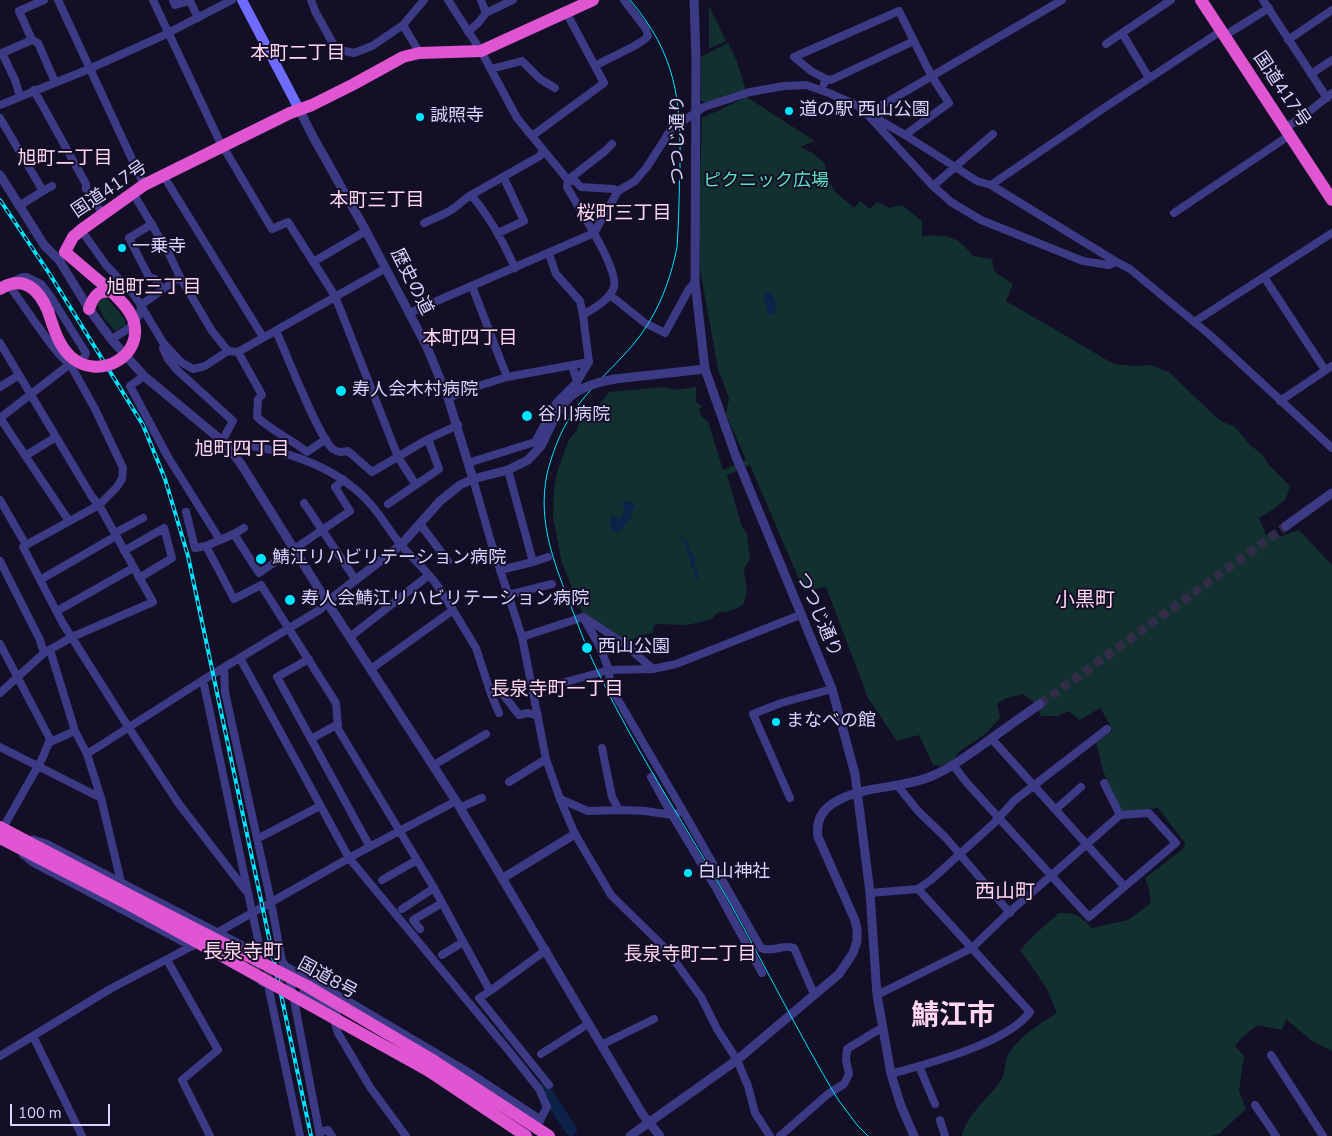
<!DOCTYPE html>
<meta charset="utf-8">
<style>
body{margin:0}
#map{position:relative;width:1332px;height:1136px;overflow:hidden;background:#130f26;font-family:"Nunito Sans",sans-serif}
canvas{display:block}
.scale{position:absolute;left:10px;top:1104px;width:100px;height:22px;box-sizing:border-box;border:2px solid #d9d4ff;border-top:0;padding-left:6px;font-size:15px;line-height:18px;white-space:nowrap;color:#d9d4ff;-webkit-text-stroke:4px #130f26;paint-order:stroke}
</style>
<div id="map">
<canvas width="1332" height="1136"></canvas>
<div class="scale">100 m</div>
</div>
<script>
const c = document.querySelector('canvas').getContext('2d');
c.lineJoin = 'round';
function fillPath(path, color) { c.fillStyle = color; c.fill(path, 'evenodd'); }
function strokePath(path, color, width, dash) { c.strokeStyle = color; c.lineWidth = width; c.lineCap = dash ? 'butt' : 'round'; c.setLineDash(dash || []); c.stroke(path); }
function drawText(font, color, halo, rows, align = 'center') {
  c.font = font + ' "Nunito Sans","Noto Sans JP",sans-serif'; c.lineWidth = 4; c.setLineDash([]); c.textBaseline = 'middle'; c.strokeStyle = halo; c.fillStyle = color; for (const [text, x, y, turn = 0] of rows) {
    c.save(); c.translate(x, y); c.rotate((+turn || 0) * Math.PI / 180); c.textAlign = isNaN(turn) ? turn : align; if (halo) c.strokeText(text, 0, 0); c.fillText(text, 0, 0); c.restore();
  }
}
fillPath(new Path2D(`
 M709,6l17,35 -17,8z
 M728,43l9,18 9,30 -39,12 -6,-2v-44z
 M745,98h3l67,43 -15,6 13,6 12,11 2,13 8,15 19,16 6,-7 10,8 7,-7 13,6 12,-3 20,16v15c25,-2 36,0 51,20l19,3 2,12 19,13 -7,17 108,63 21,2 16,-1 18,7 50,48 16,7 15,18 13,10 5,9 22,22 -4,13 -12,10 -15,9 7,17 16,1 17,-6 33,35v486l-20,-10 -26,-22 -4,11 -24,-5 -15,11 -8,10 9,10 -5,35 7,18 -27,25 -8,2h-249c5,-22 25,-36 38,-54 6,-8 4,-21 9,-29 12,-18 31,-29 48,-40l-11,-26 -26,-37 14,-15 25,-22c17,0 21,2 33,15l36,-8 23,-17 -2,-14 -4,-11 39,-30 1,-5 -27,-35 -37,4 -18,-41 -7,-29 16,-11 -4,-10 -8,-13 -20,12 -12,-9 -10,5h-17l-7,-14 -11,-8 -16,4 -10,5 3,15 -15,16 -25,17 -6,9 -13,6 -8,-1 -14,-30 -22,6 -29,-43 -42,-111 -22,4 -54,-126 -23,10 15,52 5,6 3,26 -6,10 3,23 -4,13c-8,4 -15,8 -24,7l-9,8 -23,5 -30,-1 -3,2 -1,7 -13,2 -12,8 -44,-26 -22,-54 -9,-46 1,-29 3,-16 12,-32 8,-10 3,-9 7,-10 10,-4 12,-15 56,-5 12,3 19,-3v15l6,4 -3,4 3,7 6,4 15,49 23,-10 -20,-46 3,-15 -11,-30 -18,-100 -1,-54 3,-97z
 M104,295l21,24v6l-10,6 -11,-13 -6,-13v-3z`), '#12302f');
fillPath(new Path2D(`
 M763,292h9l4,11 -1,10 -7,2z
 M627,501l5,1 4,6 -5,2 1,7 -6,6 -4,7 -4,2 -6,-1 -2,-7 1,-9 10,4 4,-12 -5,-3z
 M680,535l4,6 4,1 1,6 6,10 -1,6 6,17 -2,1 -9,-23v-4l-2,-3 -2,-8 -7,-8z`), '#0c2248');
strokePath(new Path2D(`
 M544,1089l27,41`), '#0c2248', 12);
strokePath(new Path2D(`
 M1040,704l246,-178
 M240,959l64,33`), '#312d47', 9, [9, 4.5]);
strokePath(new Path2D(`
 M44,0l-25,11 13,29 6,3 17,39
 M58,0l86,185
 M153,0l66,140 53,89 16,-7 47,74 63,161 18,28
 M173,0l2,5 15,-4 8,17
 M311,0l4,11 21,38 18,4 18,-7 31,-21
 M448,0l33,51 36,67 51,62 -1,7c10,18 52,82 47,100 -4,13 -20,21 -31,28l6,47 -12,20 -20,20 -22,40 -67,21
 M481,0l5,13
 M1263,0l64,98
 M468,32l10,-9 8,-10 27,-13
 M1224,36l45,-28
 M1288,40l44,-30
 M1106,44l16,-11
 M418,50l-15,-25 21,-25
 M595,66c11,-7 48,-22 53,-30l-2,-7 -22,-29
 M491,69l31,-8 18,18 15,9
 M1311,74l21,-14
 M1149,78l-27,-45 49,-33
 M826,79l-15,-8 -17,-14 105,-46 32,64 18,28 -44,32
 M824,84l2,-5 5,1 83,-39
 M34,90l52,94v5l17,25
 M20,96l-5,-16 -13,-27 30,-13
 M0,105l89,-36 71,-32 72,-37
 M867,114l195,-114
 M874,117l31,18 72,46 14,4 124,76 15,8 80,66 122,113
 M0,118l43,73 -24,15
 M1285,128l16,-10 31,-25
 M532,136l72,-53 -38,-71
 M163,175l100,162
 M568,180l37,-29 7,-7
 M568,180l7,1 6,6 33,2 4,2
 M991,185l113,-77 117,-77
 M933,186l60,-52
 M43,191l9,-5
 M133,193l35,59 12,25 32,54 16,20
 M1174,213l116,-78
 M424,223c10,-5 21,-8 30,-15 6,-4 10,-9 17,-13
 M152,224l-23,14 20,39 6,2 7,10
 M81,230l25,35 29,31 29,48 17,18 12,7 12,-3 23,-15 10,1 148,-84
 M498,233l26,-12 -20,-43
 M549,254l7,20 24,27 3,14
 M313,262l53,-31
 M515,268c-12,-27 -25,-51 -44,-73l69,-39 3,-6
 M1264,277l61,93
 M472,286l35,91
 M610,295l35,28 20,10 24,-44 6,-7
 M409,313l185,-80 24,-42 17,-10 12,-14 23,-36 7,-6 27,-18 46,-15 34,-6 22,-1 23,8 29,13 9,8 66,72 18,16 30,18 102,41 26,4 7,-3
 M1194,322l138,-89
 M276,331c10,21 43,108 57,118 5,4 9,3 15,2l24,21 56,-33 30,-14
 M111,339c14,-7 30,-17 30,-34l39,-28
 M0,343l92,154 7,8 54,97 -81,35 -28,16 -44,40
 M164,344l-1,4 5,11 8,10 57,52 -11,20
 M238,352l24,43 -4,4 -1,18c15,14 34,22 50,35l19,-13
 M572,365l5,17
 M144,376l-14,10 38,71 52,83 14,-6 25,39 91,-62 -15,-24 9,-7
 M0,387l19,-12
 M448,398l24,-10 35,-11 82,-15
 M1280,401l52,-35
 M0,418l70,-54c8,1 13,-3 16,-11l-35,-56 -10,-13 -14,-7h-5l-14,7c12,15 49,74 62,80l25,45 28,59 -1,11 -6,9 -17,17 -73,40
 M0,418l69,103
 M226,444l4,-1c53,6 108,22 143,64 10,12 18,26 28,38 10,12 23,23 33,36 7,9 13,20 19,29l-82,59
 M25,456l31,-19
 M473,479l18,63 31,95 24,122 14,40 15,35 36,61 55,54 35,48 16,32 20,31 11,26 7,27 15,23
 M0,500l26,45 -3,2 39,75 67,106 50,76 67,87
 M304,503l51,76
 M388,504l51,-35 -11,-30
 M186,512l9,36 11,-2
 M420,524l28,37
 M115,533l28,-15
 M234,534l10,-6
 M220,540l-14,6 28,53 27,-14 75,118 2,26 96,159 56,103 56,-41
 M124,551l40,-23 8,30 -33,20
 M0,561l40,79 4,13
 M533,562l15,-5
 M500,570l33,-8 -25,-92
 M40,580l76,-44
 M508,595l44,-11
 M453,610l23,38 15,46 11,-1 17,22 9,-2 10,3
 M57,611l76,-43
 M583,617l16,28 10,25 44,-1 23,-5 124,-49
 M585,618l38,25 30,26
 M350,637l79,-62
 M522,637l61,-20
 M0,644l50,95 -7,18 -40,71
 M50,650l25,81 12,23 14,44 20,84
 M240,658l109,200 164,198 26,33 8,18 -7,13
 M309,659l-32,18 34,62 27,-15
 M224,668l1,24 46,210 11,59 4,6 8,33 26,136
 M203,680l118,-71 6,-7
 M533,691l76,-21 1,16 73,125 -11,4 -27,-4 -22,-1 -35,1 -28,-12
 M491,694l8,19
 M991,738l133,148
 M311,739l59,108
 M50,742l25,-11
 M0,747l101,51
 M602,748l10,49 7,13
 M87,754l116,-74 57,269 -5,10
 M434,765l52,-31
 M953,765l14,18 122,134 87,-74 -27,-30 -29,2 -16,-32
 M651,777l21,38 45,75 45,83
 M509,782l37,-23
 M897,785l21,26 28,27 64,75
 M790,798l-37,-84 28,-11 51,-14
 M461,807l21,-9
 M1056,809l25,-22
 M683,811l78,137c11,5 21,-4 33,0l20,46
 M257,839l63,-33
 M382,880l35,-20
 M870,893l48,-4 13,-9 62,-56 22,-24 92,-71
 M402,909l32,-21
 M420,929l-7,-9 29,-17
 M213,935l145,-82 98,-52
 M442,955l21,-13
 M167,960l51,90 -36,30 28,56
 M262,982l6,3 32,151
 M490,991l-11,7 70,87
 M877,995l95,-47 33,-32 115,-101
 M337,1016l-2,7 3,10 32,54 36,49
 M33,1036l49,100
 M601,1045l53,-26
 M541,1054l47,-30
 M1271,1055l52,81
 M0,1056l110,-67 86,-45
 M919,1066l16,38
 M891,1074c38,-11 115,-30 139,-62l-112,-123
 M1255,1105l21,31
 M940,1120l5,16
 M319,1132l9,-2 4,6
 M780,1136l48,-42 16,-10 5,-10 -3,-14 1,-11 31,-19`), '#3d3a85', 8);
strokePath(new Path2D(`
 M694,0l2,57 -1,225 10,87 30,85 97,235 23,85 15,119 7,102 14,79 10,32 13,30
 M299,109l13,26 54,96 60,114 22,53 25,81
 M0,175l44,70 15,15 30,49 22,30 33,37 82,68 15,20 86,138 129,199 187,314 17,21
 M615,379l90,-10
 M1286,526l46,-33
 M327,602l74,-57 39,-44 20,-16 13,-6 35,-9 20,-10 13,-14
 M33,840l13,4 212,110
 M23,854l10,8 159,84
 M503,878l72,-44
 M286,967l68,38 115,68 71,47 -5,7
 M304,992l33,18
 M630,1136l107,-76 102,-86 14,-21 4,-12v-13l-3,-10 -36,-81c-2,-14 2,-25 14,-33 31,-20 67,-14 100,-28 18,-7 33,-19 49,-30 19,-14 39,-28 59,-42`), '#3d3a85', 9);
strokePath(new Path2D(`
 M242,0l57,109`), '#6f6bff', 10);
strokePath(new Path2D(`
 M1201,0l131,200
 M0,289c24,-15 39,1 48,22
 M112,292l-47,-40 8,-15 8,-7 63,-45 146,-72 22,-8 40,-20 51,-28 16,-4 62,-2 112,-51
 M89,309c4,-12 9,-20 23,-17
 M0,827l137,72
 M0,838l132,68
 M434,1061l115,75
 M429,1071l97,65`), '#e055d1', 12);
strokePath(new Path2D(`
 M630,0c46,54 51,99 50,167 -1,26 -1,53 -3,80 -5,26 -14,53 -29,77 -18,30 -48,52 -69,80 -16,20 -26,46 -32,70 -10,49 8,91 25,135 8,21 16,43 26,63 38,80 88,154 132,231 36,65 69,131 107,195l20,27 11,11`), '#00e5ff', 1);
const rail = new Path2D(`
 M0,200l49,73 94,152 22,54 23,77 123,580`);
strokePath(rail, '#00e5ff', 4);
strokePath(rail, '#130f26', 2, [5.5]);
strokePath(new Path2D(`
 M541,446c21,-42 23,-58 74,-67`), '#3d3a85', 9);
strokePath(new Path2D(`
 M48,311c5,15 10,34 22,45 27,26 76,1 63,-37 -4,-11 -13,-19 -21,-27
 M137,899l170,87 127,75
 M132,906l297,165`), '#e055d1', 12);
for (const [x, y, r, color] of [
 [789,111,5,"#00e5ff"],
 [420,117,5,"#00e5ff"],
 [122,248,5,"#00e5ff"],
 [341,391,6,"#00e5ff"],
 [527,416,6,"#00e5ff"],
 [261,559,6,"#00e5ff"],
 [290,600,6,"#00e5ff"],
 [587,648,6,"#00e5ff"],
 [776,722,5,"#00e5ff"],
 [688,873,5,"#00e5ff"]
]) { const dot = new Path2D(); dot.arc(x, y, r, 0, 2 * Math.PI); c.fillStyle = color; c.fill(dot); strokePath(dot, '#130f26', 2); }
drawText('18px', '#d9d4ff', '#130f26', [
 ["国道417号",1281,90,56],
 ["つつじ通り",679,140,-90],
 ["国道417号",110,190,-34],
 ["歴史の道",411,282,63],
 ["つつじ通り",818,615,67],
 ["国道8号",327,979,29]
]);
drawText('18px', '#d9d4ff', '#130f26', [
 ["道の駅 西山公園",799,111],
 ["誠照寺",430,117],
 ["一乗寺",132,248],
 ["寿人会木村病院",352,391],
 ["谷川病院",538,416],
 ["鯖江リハビリテーション病院",272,559],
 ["寿人会鯖江リハビリテーション病院",301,600],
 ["西山公園",598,648],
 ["まなべの館",786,722],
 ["白山神社",698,873]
], 'left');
drawText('18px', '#5fe0c0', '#130f26', [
 ["ピクニック広場",766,182]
]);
drawText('19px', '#ffd6f0', '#130f26', [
 ["本町二丁目",298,54],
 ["旭町二丁目",65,159],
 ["本町三丁目",377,201],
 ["桜町三丁目",624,214],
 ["旭町三丁目",154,288],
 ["本町四丁目",470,339],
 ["旭町四丁目",242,450],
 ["長泉寺町一丁目",557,690],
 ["長泉寺町二丁目",690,955]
]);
drawText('20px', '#ffd6f0', '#130f26', [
 ["小黒町",1085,601],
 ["西山町",1005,893],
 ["長泉寺町",243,953]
]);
drawText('bold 28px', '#ffd6f0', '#130f26', [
 ["鯖江市",953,1017]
]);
</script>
